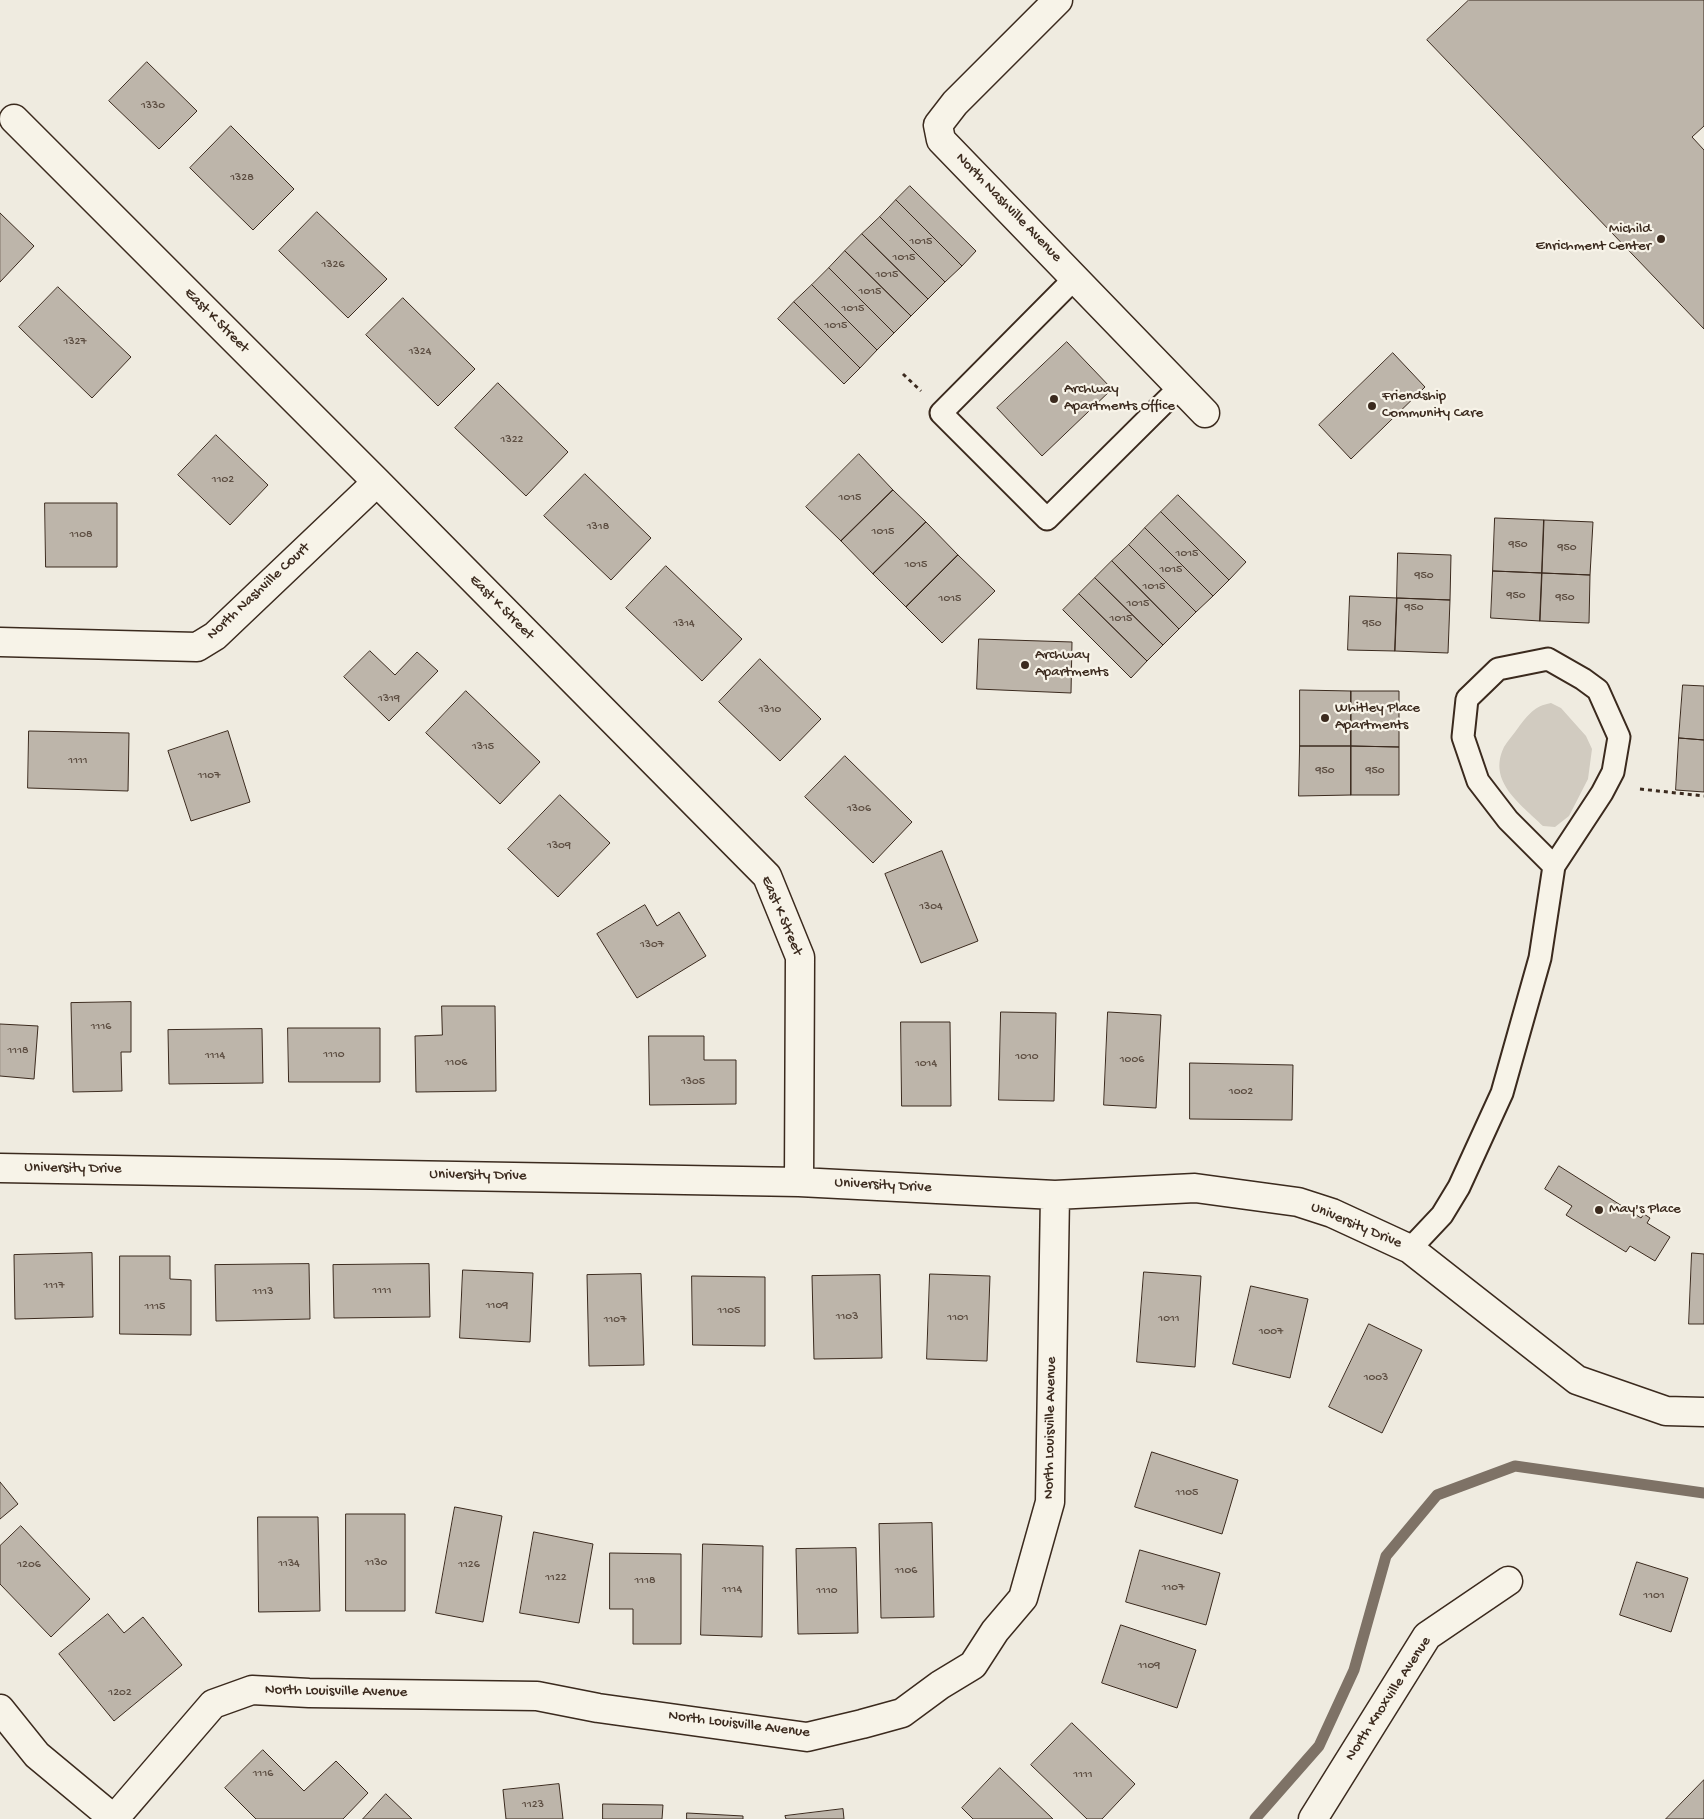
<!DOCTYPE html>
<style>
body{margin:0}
canvas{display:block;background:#efebe0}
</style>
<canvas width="1704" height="1819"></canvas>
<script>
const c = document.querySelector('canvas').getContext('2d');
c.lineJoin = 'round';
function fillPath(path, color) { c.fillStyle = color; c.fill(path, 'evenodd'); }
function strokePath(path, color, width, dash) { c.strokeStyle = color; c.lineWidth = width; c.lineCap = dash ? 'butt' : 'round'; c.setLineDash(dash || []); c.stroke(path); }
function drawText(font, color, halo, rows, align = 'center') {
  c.font = font + ' "Gochi Hand",sans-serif'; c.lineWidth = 4.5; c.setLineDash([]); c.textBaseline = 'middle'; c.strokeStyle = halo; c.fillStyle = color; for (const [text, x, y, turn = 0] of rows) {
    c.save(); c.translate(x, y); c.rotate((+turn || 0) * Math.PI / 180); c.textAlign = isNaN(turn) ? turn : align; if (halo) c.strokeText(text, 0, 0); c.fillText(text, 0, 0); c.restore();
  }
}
fillPath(new Path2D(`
 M1551,703l10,5 25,28 6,13 -4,30 -19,37 -14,11 -12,-1c-22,-22 -56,-44 -39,-79 4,-7 10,-13 14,-19 10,-13 16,-22 33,-25z`), '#d1cbc0');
strokePath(new Path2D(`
 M1255,1819l64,-73 35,-76 32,-114 51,-61 78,-29 189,27`), '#7e7266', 11);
const building = new Path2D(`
 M1469,0h235v126l-12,11 12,13v179l-277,-289z
 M147,62l50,49 -38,38 -50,-48z
 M231,126l63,63 -41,41 -63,-62z
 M910,186l66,65 -14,15 -66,-66z
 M896,200l66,66 -17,16 -65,-65z
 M317,212l70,67 -39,39 -69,-67z
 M0,213l34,33 -34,36z
 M880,217l65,65 -17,17 -66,-65z
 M862,234l66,65 -17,17 -66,-65z
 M845,251l66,65 -17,17 -65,-65z
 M829,268l65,65 -17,17 -65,-65z
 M812,285l65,65 -17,18 -66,-66z
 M58,287l73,70 -39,41 -73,-71z
 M403,298l72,71 -37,37 -72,-71z
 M794,302l66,66 -16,16 -66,-65z
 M1067,342l45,47 -70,67 -45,-48z
 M1393,353l32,34 -74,72 -32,-34z
 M498,383l70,69 -42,44 -71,-68z
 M216,435l52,50 -38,40 -52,-50z
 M859,454l34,36 -52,51 -35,-34z
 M585,474l66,64 -40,42 -67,-64z
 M893,490l33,32 -53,52 -32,-33z
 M1178,495l68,67 -17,18 -68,-68z
 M45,503h72v64h-71z
 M1161,512l68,68 -16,16 -68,-68z
 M1495,518l49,2 -2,53 -49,-2z
 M1544,520l49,2 -3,53 -48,-2z
 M926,522l32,33 -52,52 -33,-33z
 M1145,528l68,68 -17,16 -67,-67z
 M1129,545l67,67 -17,17 -67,-68z
 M1398,553l53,2 -1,45 -53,-2z
 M958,555l37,36 -53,52 -36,-36z
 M1112,561l67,68 -16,16 -68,-67z
 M666,566l76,73 -40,42 -76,-73z
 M1493,571l49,2 -2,48 -49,-3z
 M1542,573l48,2 -1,48 -49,-2z
 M1095,578l68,67 -16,16 -68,-67z
 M1079,594l68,67 -16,17 -68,-68z
 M1350,596l47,2 -2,53 -47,-1z
 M1397,598l53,2 -2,53 -53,-2z
 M979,639l93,3 -1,51 -94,-4z
 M370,651l25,24 22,-23 21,19 -49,50 -45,-44z
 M760,659l61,60 -41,42 -61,-59z
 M1683,685l21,1v54l-25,-2z
 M1300,690l51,1v55h-51z
 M466,691l74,71 -40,42 -74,-71z
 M1351,691h48v56l-48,-1z
 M29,731l100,2 -1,58 -100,-3z
 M228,731l22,71 -59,19 -23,-70z
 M1679,738l25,2v52l-28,-2z
 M1300,746h51v49l-52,1z
 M1351,746l48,1v48h-48z
 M845,756l67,66 -39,41 -68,-66z
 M560,795l50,48 -52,54 -50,-48z
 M942,851l36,90 -57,22 -36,-89z
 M645,905l12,21 22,-14 27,44 -69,42 -40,-64z
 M131,1002v50h-10l1,39 -49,1 -2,-89z
 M442,1006h53l1,85 -80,1 -1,-56 27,-1z
 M1001,1012l55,1 -2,88 -55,-1z
 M1108,1012l53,3 -5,93 -52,-3z
 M901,1022h49l1,84h-49z
 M0,1024l38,2 -4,53 -34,-3z
 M288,1028h92v54h-91z
 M262,1029l1,54 -94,1 -1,-54z
 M649,1036h55v24h32v44l-86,1z
 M1190,1063l103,2 -1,55 -102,-1z
 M1559,1166l82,52 3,-4 6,4 -3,5 23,14 -15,24 -25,-15 -4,6 -60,-37 6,-9 -27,-17z
 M92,1253l1,64 -78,2 -1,-64z
 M1692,1253l12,1v70h-15z
 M120,1256h50v23l21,1v55l-71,-1z
 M309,1264l1,55 -94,2 -1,-56z
 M429,1264l1,53 -96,1 -1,-53z
 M463,1270l70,3 -3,69 -70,-4z
 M1144,1272l57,4 -6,91 -58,-5z
 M641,1274l3,91 -55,1 -2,-91z
 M930,1274l60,2 -3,85 -60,-2z
 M880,1275l2,83 -68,1 -2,-83z
 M692,1276l73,1v69l-72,-1z
 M1251,1286l57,13 -18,79 -57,-14z
 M1369,1324l53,26 -40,83 -53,-26z
 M1152,1452l86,28 -16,54 -87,-27z
 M0,1482l18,22 -18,15z
 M455,1507l47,9 -19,106 -47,-9z
 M346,1514h59v97h-59z
 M258,1517h60l2,94 -61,1z
 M932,1523l2,94 -53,1 -2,-94z
 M21,1526l69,73 -39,38 -51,-53v-38z
 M534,1532l59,12 -14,79 -59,-10z
 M703,1544l60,2 -1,91 -61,-2z
 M856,1548l2,85 -60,1 -2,-85z
 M1140,1550l80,23 -14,52 -80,-23z
 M610,1553l71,1v90h-48v-35h-23z
 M1637,1562l51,16 -17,54 -51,-17z
 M108,1614l16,19 19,-16 39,48 -68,56 -55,-67z
 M1121,1625l75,25 -19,58 -75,-25z
 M1072,1723l63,61 -33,35h-15l-56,-54z
 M263,1750l41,41 32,-30 32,32 -25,26h-87l-31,-31z
 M1000,1768l53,51h-80l-11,-11z
 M1704,1780v39h-38z
 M559,1784l4,35h-57l-3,-29z
 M386,1794l26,25h-49z
 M603,1804l60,1 -1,14h-59z
 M843,1809l1,10h-58l-1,-3z
 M687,1813l56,3v3h-56z`);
fillPath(building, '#bdb5aa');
strokePath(building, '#3b2a1e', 1);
const lane = new Path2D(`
 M1075,278l-134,135 106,106 133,-132
 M1410,1249l32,-34 17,-28 43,-94 38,-135 14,-92 48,-73 11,-21 6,-35 -21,-47 -15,-11 -35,-20 -50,10 -31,30 -4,38 15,44 30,39 46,46`);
const street = new Path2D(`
 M1058,0l-103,103 -17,22 3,15 264,273
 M14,119l363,363 390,394 33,81 -1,225
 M0,642l197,5 18,-11 162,-154
 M0,1168l799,14 256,13 140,-7 103,14 34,11 78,36 167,131 89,31 38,1
 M0,1709l37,46 77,64
 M114,1819l99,-115 39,-14 57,3 228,3 61,12 209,29 55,-13 40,-11 38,-28 33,-20 22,-34 28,-33 27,-96 5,-307
 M1313,1819l114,-183 81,-55`);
strokePath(lane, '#3b2a1e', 25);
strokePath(street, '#3b2a1e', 31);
strokePath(new Path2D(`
 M903,374l18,17
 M1640,789l64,7`), '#3b2a1e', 3, [4, 4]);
strokePath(lane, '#f7f3e8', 21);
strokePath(street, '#f7f3e8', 28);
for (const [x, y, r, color] of [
 [1661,239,5,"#3b2a1e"],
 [1054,399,5,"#3b2a1e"],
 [1372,406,5,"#3b2a1e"],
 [1025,665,5,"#3b2a1e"],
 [1325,718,5,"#3b2a1e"],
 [1599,1210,5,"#3b2a1e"]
]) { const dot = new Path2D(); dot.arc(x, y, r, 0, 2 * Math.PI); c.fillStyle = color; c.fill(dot); strokePath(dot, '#f7f3e8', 2); }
drawText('12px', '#5c4d41', null, [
 ["1330",153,106],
 ["1328",242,178],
 ["1015",921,242],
 ["1015",904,258],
 ["1326",333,265],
 ["1015",887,275],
 ["1015",870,292],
 ["1015",853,309],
 ["1015",836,326],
 ["1327",75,342],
 ["1324",420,352],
 ["1322",512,440],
 ["1102",223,480],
 ["1015",850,498],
 ["1318",598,527],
 ["1015",883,532],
 ["1108",81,535],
 ["950",1518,545],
 ["950",1567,548],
 ["1015",1187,554],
 ["1015",916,565],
 ["1015",1171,570],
 ["950",1424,576],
 ["1015",1154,587],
 ["950",1516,596],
 ["950",1565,598],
 ["1015",950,599],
 ["1015",1138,604],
 ["950",1414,608],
 ["1015",1121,619],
 ["1314",684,624],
 ["950",1372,624],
 ["1319",389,699],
 ["1310",770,710],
 ["1315",483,747],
 ["1111",78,761],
 ["950",1325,771],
 ["950",1375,771],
 ["1107",209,776],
 ["1306",859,809],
 ["1309",559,846],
 ["1304",931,907],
 ["1307",652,945],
 ["1116",101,1027],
 ["1118",18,1051],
 ["1110",334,1055],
 ["1114",215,1056],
 ["1010",1027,1057],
 ["1006",1132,1060],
 ["1106",456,1063],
 ["1014",926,1064],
 ["1305",693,1082],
 ["1002",1241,1092],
 ["1117",54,1286],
 ["1111",382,1291],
 ["1113",263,1292],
 ["1109",497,1306],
 ["1115",155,1307],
 ["1105",729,1311],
 ["1103",847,1317],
 ["1101",958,1318],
 ["1011",1169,1319],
 ["1107",615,1320],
 ["1007",1271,1332],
 ["1003",1376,1378],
 ["1105",1187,1493],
 ["1130",376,1563],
 ["1134",289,1564],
 ["1206",29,1565],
 ["1126",469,1565],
 ["1106",906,1571],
 ["1122",556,1578],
 ["1118",645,1581],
 ["1107",1173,1588],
 ["1114",732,1590],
 ["1110",827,1591],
 ["1101",1654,1596],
 ["1109",1149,1666],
 ["1202",120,1693],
 ["1116",263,1774],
 ["1111",1083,1775],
 ["1123",533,1805]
]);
drawText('15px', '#3b2a1e', '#f7f3e8', [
 ["North Nashville Avenue",1008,208,46],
 ["East K Street",216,321,45],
 ["North Nashville Court",259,592,-43],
 ["East K Street",501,608,45],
 ["East K Street",781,916,67],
 ["University Drive",73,1169,1],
 ["University Drive",478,1176,1],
 ["University Drive",883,1186,3],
 ["University Drive",1356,1226,23],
 ["North Louisville Avenue",1051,1428,-89],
 ["North Louisville Avenue",336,1692,1],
 ["North Knoxville Avenue",1389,1699,-57],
 ["North Louisville Avenue",739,1725,7]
]);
drawText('15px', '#3b2a1e', '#f7f3e8', [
 ["Michild",1651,230,"right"],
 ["Enrichment Center",1651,247,"right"],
 ["Archway",1064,390],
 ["Apartments Office",1064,407],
 ["Friendship",1382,397],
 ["Community Care",1382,414],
 ["Archway",1035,656],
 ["Apartments",1035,673],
 ["Whitley Place",1335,709],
 ["Apartments",1335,726],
 ["May's Place",1609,1210]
], 'left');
</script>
